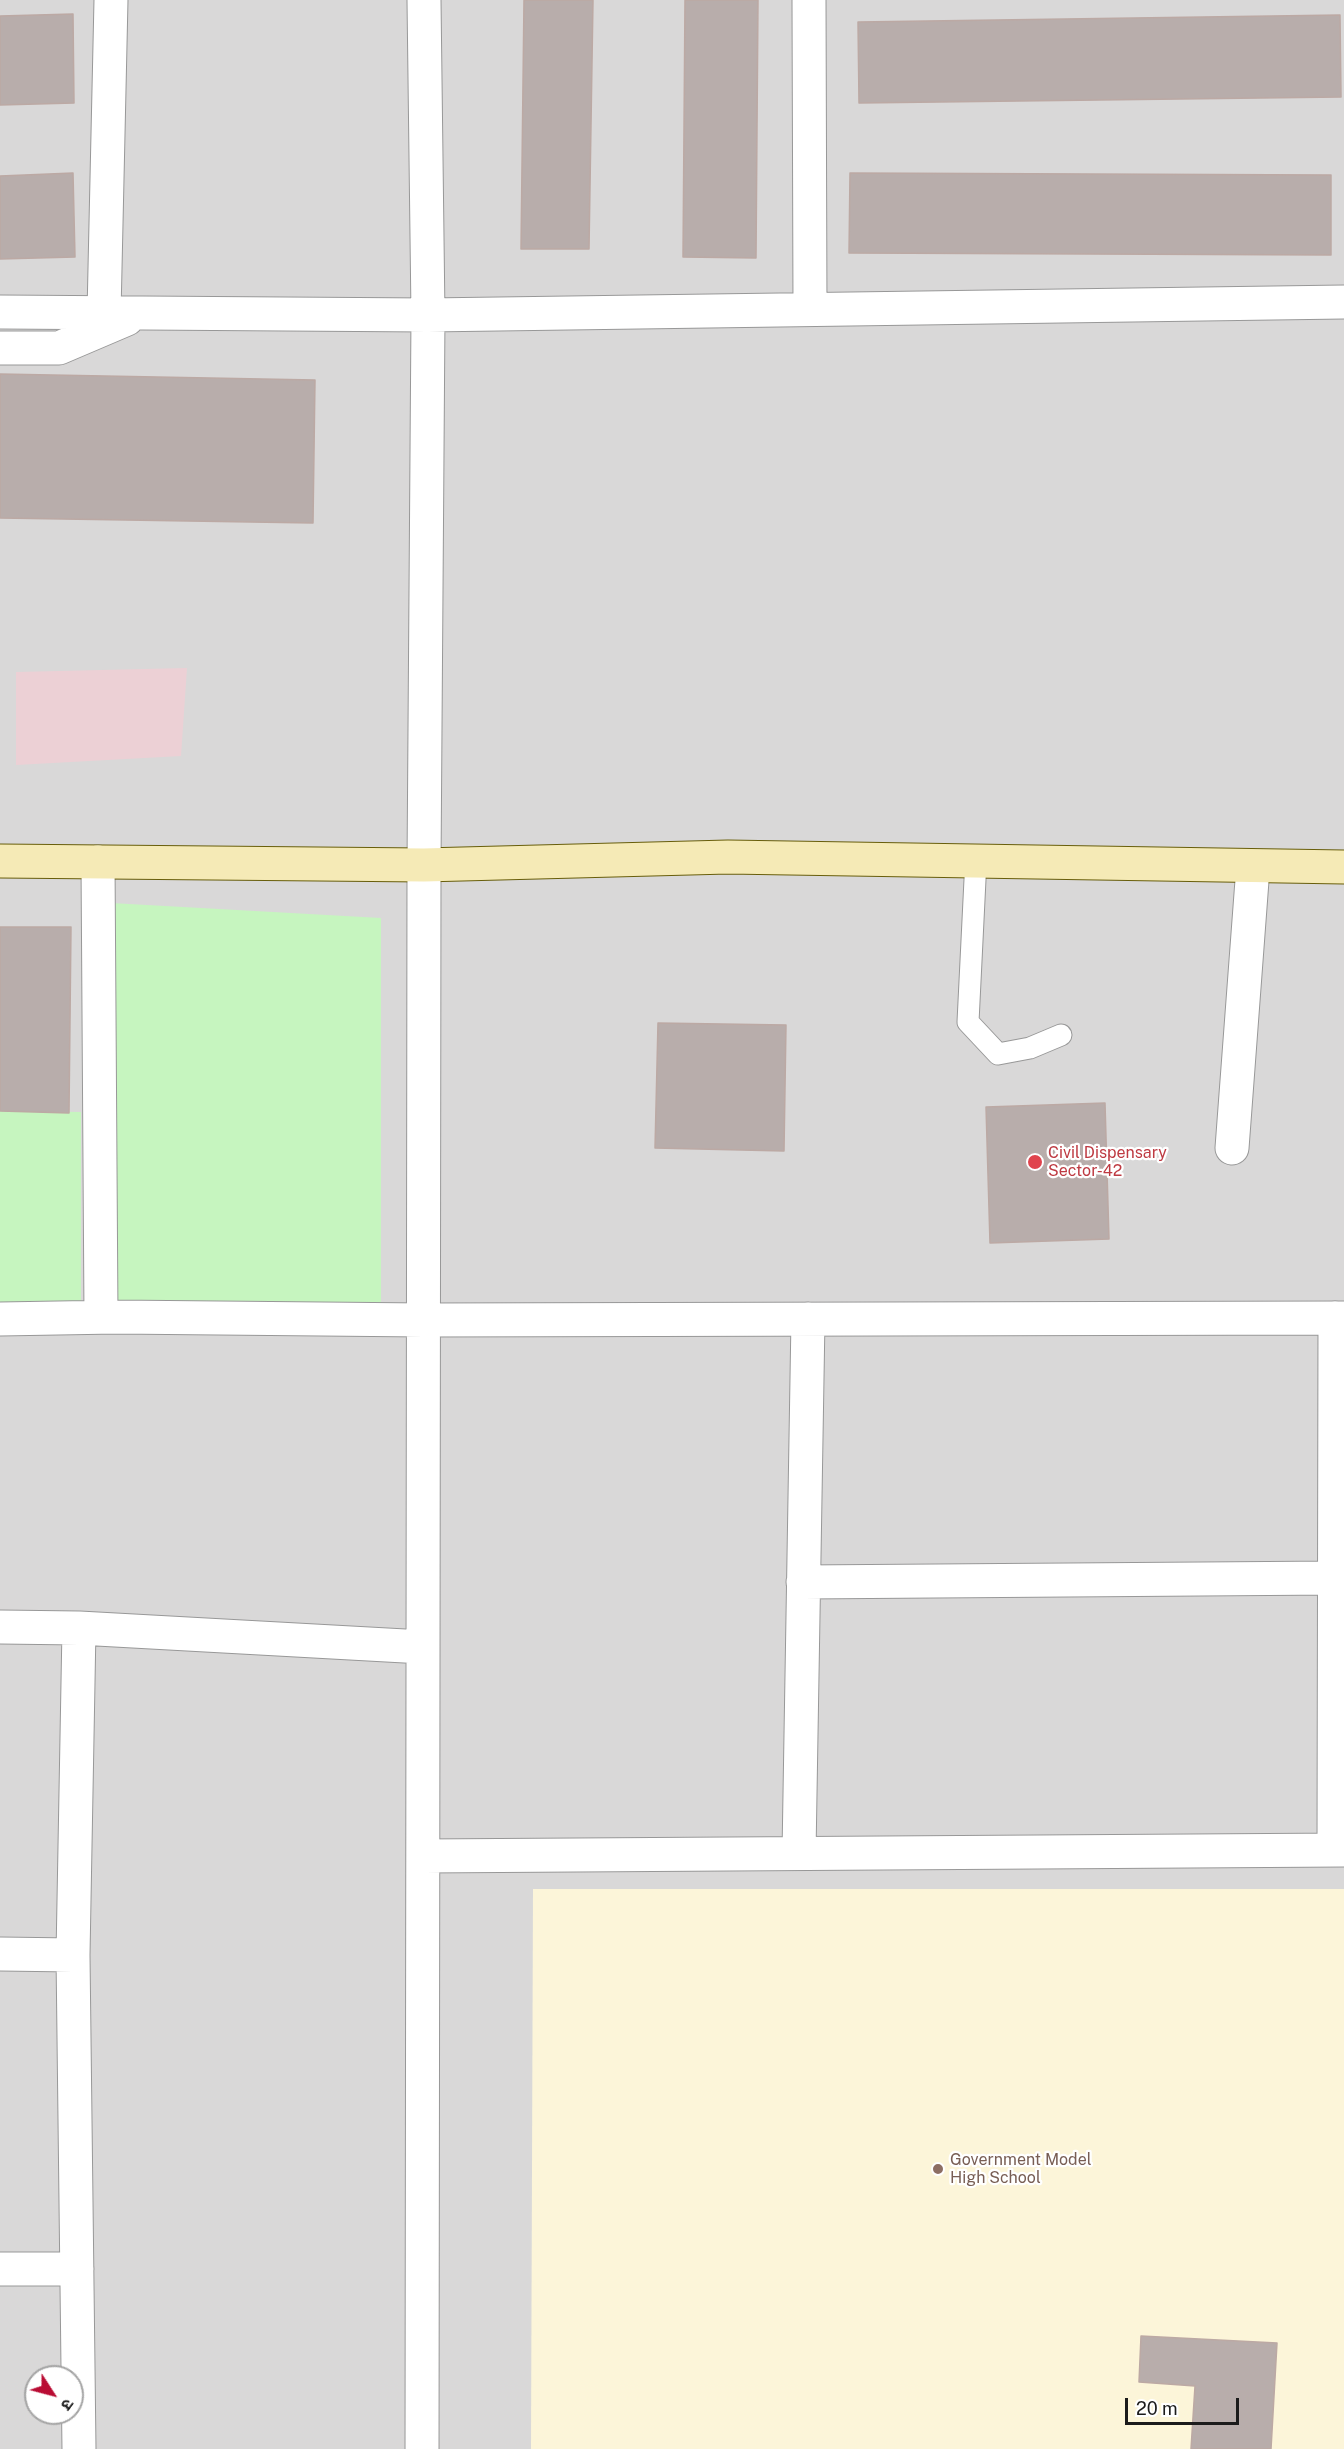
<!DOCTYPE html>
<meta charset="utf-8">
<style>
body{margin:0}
#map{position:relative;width:1344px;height:2449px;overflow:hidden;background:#ece6e1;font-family:"Public Sans","Noto Sans Devanagari",sans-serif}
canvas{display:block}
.north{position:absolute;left:24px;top:2365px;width:60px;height:60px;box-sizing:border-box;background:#fff;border:2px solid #a4a4a4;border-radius:50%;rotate:126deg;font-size:16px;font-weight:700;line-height:24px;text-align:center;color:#1b1b1b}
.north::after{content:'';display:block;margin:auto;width:21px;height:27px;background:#b90c33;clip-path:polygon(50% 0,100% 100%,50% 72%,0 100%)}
.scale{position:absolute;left:1125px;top:2398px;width:114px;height:27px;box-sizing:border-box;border:3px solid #1b1b1b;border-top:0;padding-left:8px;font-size:18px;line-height:21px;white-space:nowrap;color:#1b1b1b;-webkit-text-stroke:4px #fff;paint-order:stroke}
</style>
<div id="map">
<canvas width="1344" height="2449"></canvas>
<div class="north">उ</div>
<div class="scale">20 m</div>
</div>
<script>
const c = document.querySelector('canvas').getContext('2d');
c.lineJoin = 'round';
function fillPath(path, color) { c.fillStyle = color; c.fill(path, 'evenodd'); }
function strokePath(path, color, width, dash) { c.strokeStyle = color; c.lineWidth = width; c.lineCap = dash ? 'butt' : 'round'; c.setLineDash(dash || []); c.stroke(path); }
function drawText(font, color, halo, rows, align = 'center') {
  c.font = font + ' "Public Sans",sans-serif'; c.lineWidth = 4.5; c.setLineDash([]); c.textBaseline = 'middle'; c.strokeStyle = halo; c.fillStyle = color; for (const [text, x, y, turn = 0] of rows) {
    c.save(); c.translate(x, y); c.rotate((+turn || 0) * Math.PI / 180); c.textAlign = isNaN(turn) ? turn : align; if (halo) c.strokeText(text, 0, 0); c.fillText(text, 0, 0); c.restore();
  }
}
fillPath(new Path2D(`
 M0,0h1344v2449h-1344zM36,2377h36v36h-36z`), '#d9d8d8');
fillPath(new Path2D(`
 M187,668l-6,88 -165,9v-93z`), '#ecd0d5');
fillPath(new Path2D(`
 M533,1889h811v560h-813z`), '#fcf5d9');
fillPath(new Path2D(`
 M111,903l270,15v402l-265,-3z
 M0,1111l81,1v205l-81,2z`), '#c6f5bf');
const building = new Path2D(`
 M524,0h69l-4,249h-68z
 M685,0h73l-2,258 -73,-1z
 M73,14l1,89 -74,2v-89z
 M1340,15l1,82 -482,6 -1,-81z
 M73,173l2,84 -75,2v-83z
 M850,173l481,2v80l-482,-2z
 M0,374l315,6 -2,143 -313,-5z
 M0,927h71l-2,186 -69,-2z
 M658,1023l128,2 -2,126 -129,-3z
 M1105,1103l4,136 -119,4 -4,-136z
 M1141,2336l136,7 -6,106h-80l4,-63 -56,-4z`);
fillPath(building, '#b8adab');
strokePath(building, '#bca9a4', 1.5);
const lane = new Path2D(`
 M976,859l-8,163 30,32 32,-6 31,-13`);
const street = new Path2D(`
 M809,0l1,309
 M0,312l428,3 916,-13
 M104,313l7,-313
 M0,348h59l68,-29
 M98,862l3,455
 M1232,1148l21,-281
 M0,1319l116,-2 308,3 920,-2
 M803,1582l531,-4
 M0,1627l79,1 344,19
 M79,1628l-6,327 6,494
 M1334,1850l1,-532
 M799,1853l9,-534
 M423,1856l921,-6
 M0,1954l73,1
 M0,2269h77
 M422,2449l2,-1584 4,-550 -4,-315`);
const secondary = new Path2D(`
 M0,861l424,4 304,-8 616,10`);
strokePath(lane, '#989898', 23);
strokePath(street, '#989898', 35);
strokePath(secondary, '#685e0b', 35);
strokePath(lane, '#fff', 21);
strokePath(street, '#fff', 33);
strokePath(secondary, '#f5eab6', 33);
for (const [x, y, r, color] of [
 [1035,1162,8,"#e0444e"],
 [938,2169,6,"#8d6e63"]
]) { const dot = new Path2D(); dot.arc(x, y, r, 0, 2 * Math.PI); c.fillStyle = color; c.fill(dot); strokePath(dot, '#fff', 2); }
drawText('16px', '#be3a42', '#fff', [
 ["Civil Dispensary",1048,1153],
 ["Sector-42",1048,1171]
], 'left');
drawText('16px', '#785e54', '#fff', [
 ["Government Model",950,2160],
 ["High School",950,2178]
], 'left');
</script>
